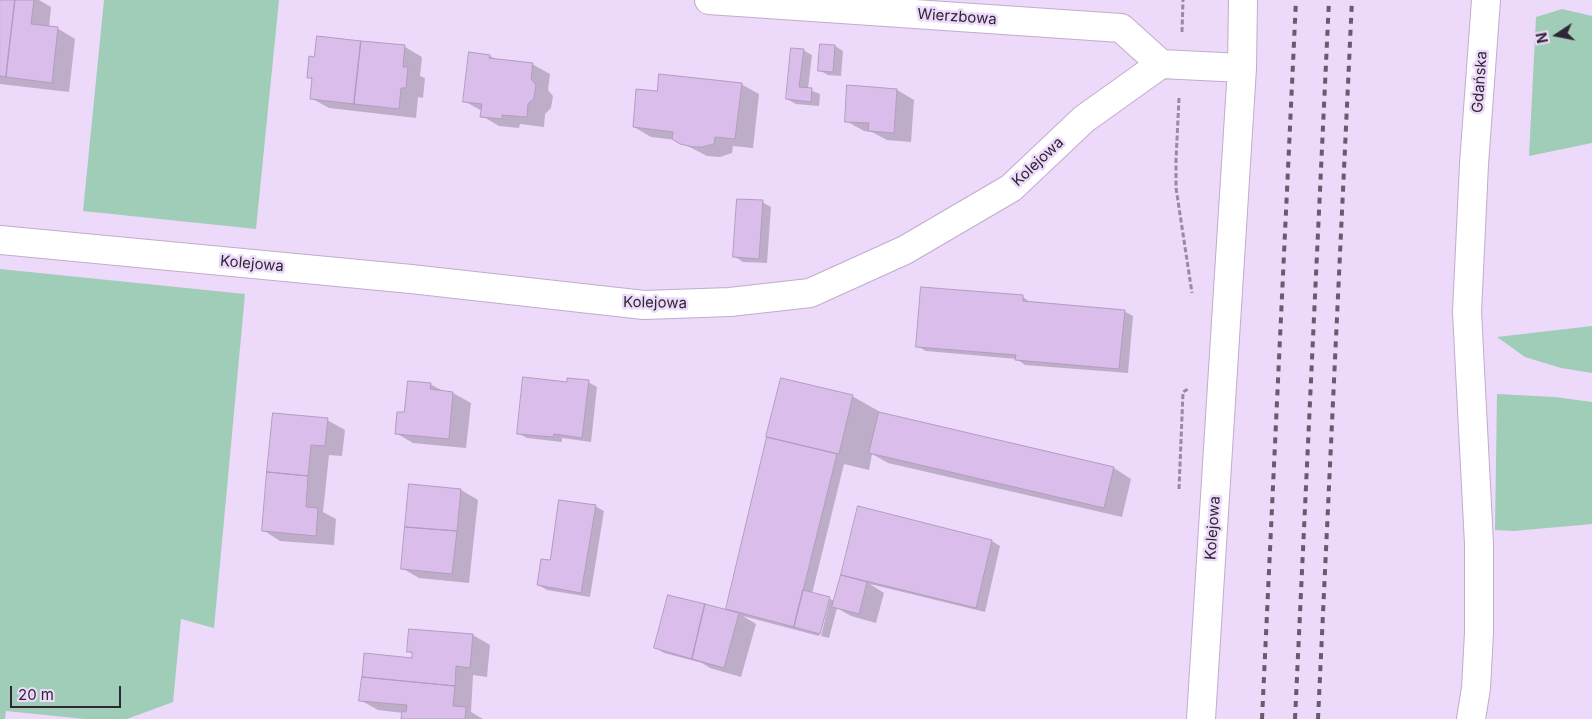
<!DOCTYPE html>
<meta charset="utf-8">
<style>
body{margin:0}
#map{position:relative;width:1592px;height:719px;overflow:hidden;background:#edd9fa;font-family:Inter,sans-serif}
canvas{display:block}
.north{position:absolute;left:1532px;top:10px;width:50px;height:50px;-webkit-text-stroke:4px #edd9fa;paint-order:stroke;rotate:259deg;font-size:14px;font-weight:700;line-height:20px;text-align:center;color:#2e2633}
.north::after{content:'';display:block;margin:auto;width:18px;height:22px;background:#2e2633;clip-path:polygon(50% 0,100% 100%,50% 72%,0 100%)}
.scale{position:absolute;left:10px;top:686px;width:111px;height:22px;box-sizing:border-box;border:2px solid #2e2633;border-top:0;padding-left:6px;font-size:15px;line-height:18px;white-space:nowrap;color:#2e2633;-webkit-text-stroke:4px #edd9fa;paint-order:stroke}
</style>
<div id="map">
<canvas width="1592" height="719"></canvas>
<div class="north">N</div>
<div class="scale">20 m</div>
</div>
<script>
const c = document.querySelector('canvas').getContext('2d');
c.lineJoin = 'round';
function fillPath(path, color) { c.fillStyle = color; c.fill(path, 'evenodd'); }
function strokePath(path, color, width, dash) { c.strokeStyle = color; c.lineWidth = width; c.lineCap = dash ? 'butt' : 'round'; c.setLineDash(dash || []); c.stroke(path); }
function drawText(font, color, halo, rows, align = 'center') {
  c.font = font + ' Inter,sans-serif'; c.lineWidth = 5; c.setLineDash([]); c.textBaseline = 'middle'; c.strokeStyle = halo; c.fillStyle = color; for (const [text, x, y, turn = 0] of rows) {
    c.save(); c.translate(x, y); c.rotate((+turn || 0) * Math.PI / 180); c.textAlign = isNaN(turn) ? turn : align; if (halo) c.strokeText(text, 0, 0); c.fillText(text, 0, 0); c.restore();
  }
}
fillPath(new Path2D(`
 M104,0h175l-23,229 -173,-18z
 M1562,9l30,7v127l-63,13 7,-139z
 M0,269l245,25 -31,334 -33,-9 -8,83 -46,17h-42l-79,-8 -1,8h-5z
 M1592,326v47l-31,-5 -36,-11 -28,-20z
 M1497,394l58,3 37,5v122l-78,7 -19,-1z`), '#a0cdb7');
fillPath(new Path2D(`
 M0,0h39l12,7 -2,21h8l18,11 -6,53 -69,-8z
 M835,46l8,5 -2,25 -13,-1 -9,-5z
 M405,47l17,10 -2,19 5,2 -2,20 -5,-1 -2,21 -87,-10 -18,-10 2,-18 -5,-3 7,-18z
 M803,50l9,5 -4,34 12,5 -1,12 -23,-2 -9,-5z
 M490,56l7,4 35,4 18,10 -2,16 5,6 -2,12 -6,6 -1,13 -24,-3 -1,4 -20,-2 -17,-10v-5l-18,-10z
 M741,84l18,10 -6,54 -20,-2 -1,7 -12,4 -13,-1 -31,-16 -25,-3 -17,-10 24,-35z
 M897,90l17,10 -3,42 -24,-2 -15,-8 -8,-1 -18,-10z
 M762,202l9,5 -4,56 -24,-1 -9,-6z
 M1023,297l8,6 93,8 9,5 -5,57 -103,-8 -8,-6 -91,-8 -9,-5z
 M588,382l9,5 -6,55 -29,-4v4l-35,-4 -9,-5 50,-50z
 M430,384l15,8 8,1 18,10 -5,45 -53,-5 -17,-10 9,-20z
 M852,396l30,17 232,55 17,11 -9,38 -234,-54 -16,-9 -3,16 -25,-6 -32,130 18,5h-2l-9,37 -76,-20 13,8 -15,53 -31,-9 -8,-5 -38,-10 -8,-5 76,-36 -5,-3 42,-172z
 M274,414l53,6 18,10 -3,26 -13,-1 -6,57 13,7 -2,26 -54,-4 -17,-11z
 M461,490l17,10 -9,83 -50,-5 -17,-10z
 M595,506l9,5 -14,86 -43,-7 -9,-5 13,-23z
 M992,541l8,5 -15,66 -115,-28 14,9 -8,30 -25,-7 -14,-8 -8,30 -8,-2 9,-37 5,2 11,-24 -4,-3z
 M410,630l63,5 17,10 -3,32 -14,-2 -2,37 12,7h-81l1,-6 -25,-3 -18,-10 53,-41 1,-5 -6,-3z`), '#0003');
const building = new Path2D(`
 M0,0h15l-9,77 -6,-1z
 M15,0h19l-3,24 27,3 -6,56 -46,-6z
 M317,36l44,5 -7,63 -44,-5 2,-21h-5l2,-22 5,1z
 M361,41l44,4 -2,22h5l-2,21h-5l-2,21 -45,-5z
 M820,44l15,1 -2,27 -15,-1z
 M791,48l13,1 -5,38 13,1 -1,14 -25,-3z
 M469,52l21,3 -1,3 44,5 -2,16 5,6 -2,13 -6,6 -1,13 -25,-2v4l-22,-2 2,-13 -19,-2z
 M659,74l83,9 -7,56 -20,-2 -1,7 -12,3h-9l-13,-3 -8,-5 1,-7 -40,-5 3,-38 21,2z
 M847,85l50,4 -3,44 -26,-2 1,-8 -24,-1z
 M737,199l26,1 -4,59 -26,-2z
 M921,287l102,8v6l102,9 -6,59 -104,-9 1,-5 -100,-8z
 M523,377l44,5v-4l22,2 -7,58 -28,-4 -1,3 -36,-3z
 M781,378l72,17 -14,59 -73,-17z
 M408,381l23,2 -1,6 23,3 -4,47 -54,-5 2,-22h7z
 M879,412l235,55 -10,41 -235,-55z
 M273,413l55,5 -3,28 -14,-1 -3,31 -41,-4z
 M767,437l70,17 -43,173 -68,-18z
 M267,472l41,4 -2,31 12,1 -2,28 -54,-5z
 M409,484l52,5 -4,42 -52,-4z
 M559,500l37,5 -15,88 -44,-8 4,-26 9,1z
 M858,506l134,34 -16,68 -135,-33z
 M405,527l52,4 -5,43 -51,-5z
 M841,575l26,7 -8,32 -27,-7z
 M803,590l27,7 -10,37 -26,-7z
 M668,595l37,9 -13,55 -38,-11z
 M705,604l34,9 -15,55 -32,-9z
 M409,629l64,5 -3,34 -14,-2 -1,20 -93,-9 2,-24 48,5v-6h-5z
 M362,677l93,9 -2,20 13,1 -1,12h-64l1,-8 4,1 1,-7 -48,-4z`);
fillPath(building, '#dabdeb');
strokePath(building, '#b09dbc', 1);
const street = new Path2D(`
 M709,0l412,28 40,36
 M0,240l411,39 233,26 86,-3 80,-9 95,-43 106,-62 73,-69 77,-55 81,4
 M1201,719l41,-651 1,-68
 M1471,719l5,-31 3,-55v-89l-12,-232 7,-148 12,-164`);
strokePath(street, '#c0accc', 30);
strokePath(new Path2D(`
 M1182,32l1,-32
 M1179,98l-3,62v28l16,105
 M1179,489l4,-97 5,-3`), '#988aa2', 3, [5, 2.5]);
strokePath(street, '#fff', 28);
strokePath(new Path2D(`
 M1262,719l34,-719
 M1295,719l34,-719
 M1318,719l34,-719`), '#675b6e', 4, [6, 6]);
drawText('15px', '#2e2633', '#edd9fa', [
 ["Wierzbowa",957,17,4],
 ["Gdańska",1480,82,-86],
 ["Kolejowa",1038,162,-43],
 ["Kolejowa",252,264,5],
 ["Kolejowa",655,303,1],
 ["Kolejowa",1213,528,-86]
]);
</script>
